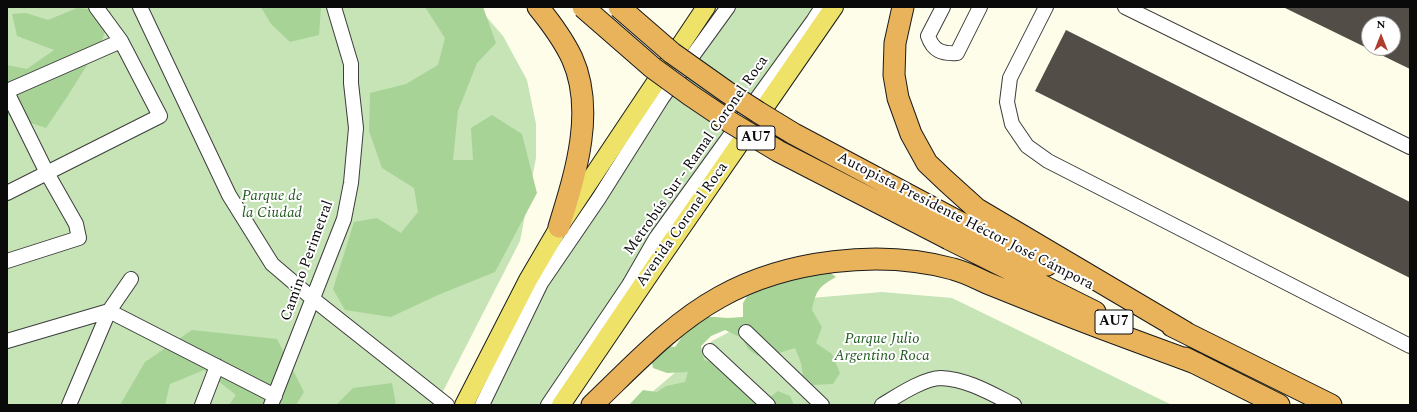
<!DOCTYPE html>
<meta charset="utf-8">
<style>
body{margin:0}
#map{position:relative;width:1417px;height:412px;overflow:hidden;background:#fdfde9;font-family:Spectral,serif}
canvas{display:block}
.frame{position:absolute;inset:0;border:8px solid #0a0a0a;pointer-events:none}
.north{position:absolute;left:1361px;top:16px;width:40px;height:40px;box-sizing:border-box;background:#fff;border:1px solid #9d9d9d;border-radius:50%;rotate:0deg;font-size:11px;font-weight:700;line-height:16px;text-align:center;color:#0a0a0a}
.north::after{content:'';display:block;margin:auto;width:14px;height:18px;background:#ae3d2e;clip-path:polygon(50% 0,100% 100%,50% 72%,0 100%)}
</style>
<div id="map">
<canvas width="1417" height="412"></canvas>
<div class="frame"></div>
<div class="north">N</div>
</div>
<script>
const c = document.querySelector('canvas').getContext('2d');
c.lineJoin = 'round';
function fillPath(path, color) { c.fillStyle = color; c.fill(path, 'evenodd'); }
function strokePath(path, color, width, dash) { c.strokeStyle = color; c.lineWidth = width; c.lineCap = dash ? 'butt' : 'round'; c.setLineDash(dash || []); c.stroke(path); }
function drawText(font, color, halo, rows, align = 'center') {
  c.font = font + ' Spectral,serif'; c.lineWidth = 4; c.setLineDash([]); c.textBaseline = 'middle'; c.strokeStyle = halo; c.fillStyle = color; for (const [text, x, y, turn = 0] of rows) {
    c.save(); c.translate(x, y); c.rotate((+turn || 0) * Math.PI / 180); c.textAlign = isNaN(turn) ? turn : align; if (halo) c.strokeText(text, 0, 0); c.fillText(text, 0, 0); c.restore();
  }
}
fillPath(new Path2D(`
 M7,7h471l25,29 24,44 9,44v34l-16,83 -84,164h-429z
 M734,7h83l-197,280 -78,118h-56l61,-122 117,-179z
 M882,292l70,6 220,107h-535l75,-64 46,-24 53,-19z`), '#c6e4b6');
fillPath(new Path2D(`
 M261,7h60l-2,28 -29,7 -19,-18z
 M425,7h58l13,36 -19,20 -19,48 -5,49h20l-2,-32 21,-13 30,19 15,59 -42,79 -57,23 -47,22 -46,-7 -12,-21 21,-67 23,-4 24,15 17,-21 -4,-24 -32,-20 -13,-37 1,-38 36,-9 32,-19 7,-27z
 M77,8l34,3 -9,30 -35,56 -21,31 -39,-13v-50l20,4 27,-19 -37,-14 -5,-22 14,-1 22,7z
 M825,269l11,8c-18,10 -20,14 -24,33l10,17 -6,16 16,11 8,19 -7,11 -20,1 -10,-9 -2,-13 -6,-15 -16,5 -21,3 -10,-7 -6,-11 -17,-8 -14,6 -10,10 3,14 12,3 53,35 9,-7 12,5 4,9h-165l14,-15 14,2 9,-6 19,-4 3,-10 -21,1 -14,-5 -2,-11 12,-12 12,2 6,-9 3,-12 13,-9h18l12,1 16,-1v-14l8,-13z
 M192,330l85,9 27,53 -8,13h-67l7,-10 -32,-25 -34,14 -5,21h-45l25,-43z
 M392,383l4,22h-60l17,-17z`), '#a8d397');
fillPath(new Path2D(`
 M1283,7h127v62l-41,-20zM1369,24h24v24h-24z
 M1066,30l344,172v76l-375,-187z`), '#524d47');
const minor = new Path2D(`
 M140,7l89,188 43,69 41,35 134,106
 M943,7l-15,29c5,15 14,18 29,17l23,-46
 M1046,7l-36,71 -3,24 5,22 15,22 21,15 362,185
 M1125,7l285,140
 M7,91l114,-50
 M7,92l40,81 29,51 3,14 -72,23
 M7,193l153,-77 -39,-75 -25,-34
 M746,332l76,73
 M7,341l102,-30 166,85
 M710,351l58,54
 M69,405l40,-94 22,-32
 M202,405l15,-39
 M271,405l73,-186 7,-36 5,-55 -5,-45v-19l-17,-57
 M482,405l59,-122 58,-85 63,-100 66,-91
 M548,405l81,-120 27,-47 157,-217 9,-14
 M882,405c15,-9 42,-27 59,-27 26,1 51,16 73,27`);
const major = new Path2D(`
 M464,405l64,-125 31,-53 147,-220
 M561,405l103,-152 170,-246`);
const highway = new Path2D(`
 M538,7c13,16 25,32 34,51 24,53 3,117 -13,169
 M903,7l-8,36 -1,32 4,23 13,36 16,29 19,18 31,28 208,123
 M959,222l88,43
 M949,239l146,73
 M1172,326l159,79
 M1185,358l94,47
 M592,405c41,-39 79,-81 128,-108 66,-37 160,-48 233,-28 12,3 23,9 34,14 25,10 50,20 75,30 45,18 91,34 136,51`);
strokePath(minor, '#3d3d3d', 16);
strokePath(major, '#1b1b1b', 20);
strokePath(highway, '#1b1b1b', 23);
strokePath(minor, '#fff', 14);
strokePath(major, '#eee368', 18);
strokePath(highway, '#e9b35b', 21);
const highwayBridge = new Path2D(`
 M583,7l70,61 37,27 40,27 48,29 171,88
 M619,7l53,46 55,39 31,20 36,22 165,88`);
strokePath(highwayBridge, '#1b1b1b', 23, []);
strokePath(highwayBridge, '#e9b35b', 21);
for (const [x, y, w] of [
 [756,138,38],
 [1114,322,38]
]) { const box = new Path2D(); box.roundRect(x - w / 2, y - 12, w, 24, 3); c.fillStyle = '#fff'; c.fill(box); strokePath(box, '#0a0a0a', 1); }
drawText('bold 14px', '#0a0a0a', null, [
 ["AU7",756,138],
 ["AU7",1114,322]
]);
drawText('15px', '#0a0a0a', '#fff', [
 ["Metrobús Sur - Ramal Coronel Roca",697,156,-55],
 ["Autopista Presidente Héctor José Cámpora",965,222,27],
 ["Avenida Coronel Roca",683,225,-55],
 ["Camino Perimetral",308,261,-70]
]);
drawText('italic 15px', '#235b21', '#fff', [
 ["Parque de",272,197],
 ["la Ciudad",272,214],
 ["Parque Julio",882,340],
 ["Argentino Roca",882,357]
]);
</script>
